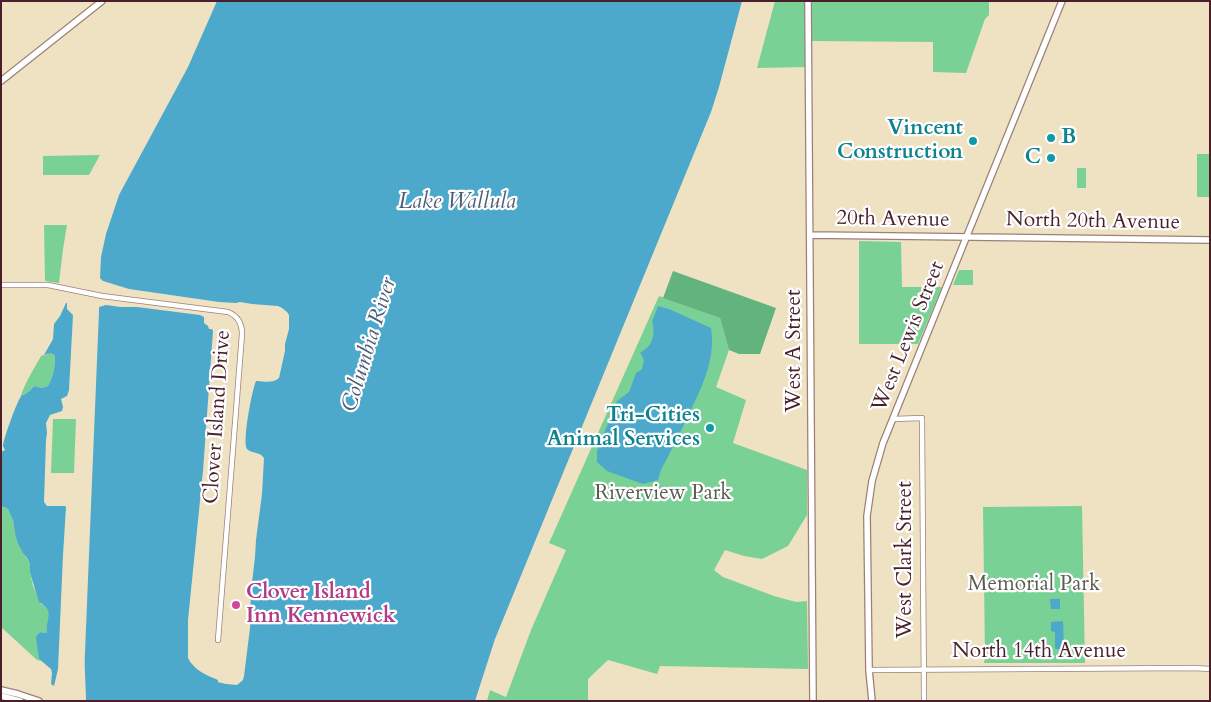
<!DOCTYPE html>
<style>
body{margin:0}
#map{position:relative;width:1211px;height:702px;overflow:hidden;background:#efe2c3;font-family:Cardo,serif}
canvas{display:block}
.frame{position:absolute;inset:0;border:2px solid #4a1f2b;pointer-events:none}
</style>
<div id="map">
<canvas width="1211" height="702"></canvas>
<div class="frame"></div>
</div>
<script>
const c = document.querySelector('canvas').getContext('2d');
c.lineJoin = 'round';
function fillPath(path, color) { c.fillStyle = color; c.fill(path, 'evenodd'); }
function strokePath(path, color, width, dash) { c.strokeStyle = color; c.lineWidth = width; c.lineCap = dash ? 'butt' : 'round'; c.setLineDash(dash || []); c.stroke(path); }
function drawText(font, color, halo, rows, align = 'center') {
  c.font = font + ' Cardo,serif'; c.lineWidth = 4.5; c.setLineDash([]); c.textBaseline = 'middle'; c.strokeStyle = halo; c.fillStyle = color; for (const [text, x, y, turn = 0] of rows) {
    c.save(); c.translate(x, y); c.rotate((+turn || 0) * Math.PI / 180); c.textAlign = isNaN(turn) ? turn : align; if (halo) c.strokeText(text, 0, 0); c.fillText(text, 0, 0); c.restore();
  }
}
fillPath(new Path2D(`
 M775,1h30l1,66 -49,1z
 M811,1h178v14l-4,4 -19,54 -33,-1v-30l-121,-1z
 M1197,154h13v43h-13z
 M100,155l-11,20h-46v-19z
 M1077,168h9v20h-9z
 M44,225h23l-4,24 -4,34 -14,-2z
 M859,241l42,1 1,45h40l-24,57h-59z
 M959,270h14v15h-20z
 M659,296l61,22 9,32 -13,37 30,13 -13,43 74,27v45l-19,31 -26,13 -18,-3 -19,-6 -11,20 9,7 51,19 22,6 11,-1 1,68 -148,-3 -3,8 -49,-14 -20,19v22h-101l3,-11 16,7 25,-67 35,-80 -17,-7z
 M48,353h3l4,3c0,11 -2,21 -7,30l-6,2 -8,-2 -6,6 -7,4c3,-12 14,-29 20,-40l2,-1 2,1z
 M53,419h23l-2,54h-23z
 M1,506l7,3 5,10 2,15 3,10 12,20v9l3,13 8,18c13,6 7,17 6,29l-7,-1 -3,3 2,24 2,2 -4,-1 -36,-33z
 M1082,506l3,157h-101l1,-7 -2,-149z`), '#7ad196');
fillPath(new Path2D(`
 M673,271l103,37 -16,46h-21l-10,-4 -9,-32 -57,-20z`), '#63b37f');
fillPath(new Path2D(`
 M217,1h525l-23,86 -8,25 -216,527 -20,62h-389c0,-17 -2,-33 -1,-49l14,-341v-4l7,-2 15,2h16l63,8 4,2v6l4,3 1,3h3l1,2 -10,140 -13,129 -2,20v38c6,12 18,17 30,22v2l8,2 11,1 6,-5 1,-4 6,-48 1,-37 4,-34 1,-17 6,-46 2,-36c-5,-7 -12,-4 -17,-9 -5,-7 5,-59 9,-68 7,0 17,3 23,-3l6,-27v-7l4,-15v-14l-2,-3 -5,-4 -4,-2 -26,-2 -12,-2 -4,1 -17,-1 -90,-13 -26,-8 -3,-3 1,-21 5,-23 13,-39 69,-128z
 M66,303h1v6l6,6 -4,75 -2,6 -6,3 2,8 -1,4 -12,4 -4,8 1,10 -1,7 -2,62 3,4h18l1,1 -3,48 -5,114 -4,17 -3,-2 1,-11 -1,-4 -12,-10 -3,-21 1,-3 3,-3 7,1c-2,-14 9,-21 -8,-31l-9,-29v-9l-3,-6 -4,-5 -5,-9 -3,-10 -2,-14 -5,-11 -7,-3v-54l4,-2 -2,-4c0,-6 15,-48 19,-51 1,0 2,0 3,-1 4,-2 6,-5 9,-8l8,2 6,-2c5,-9 7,-19 7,-30l-4,-3 -5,1 -1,2 -1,-1 9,-16 1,-15 6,-8z
 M658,306l11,3 42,19c5,31 -9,59 -22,86 -9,19 -18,37 -28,56l-3,10 -15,4 -36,-13 -10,-9v-11l20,-50 12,-9 7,-19 6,-4 2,-9 -4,-8c12,-4 16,-18 12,-30z
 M1050,599h10v10h-9z
 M1063,621l1,28h-9v-17l-4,-1v-9z`), '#4ca9cb');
const minor = new Path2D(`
 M1,285h47l54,11 126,16c10,4 14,11 14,22l-24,306
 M893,419l29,-1 2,283
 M869,670l325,-2 16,1`);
const major = new Path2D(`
 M808,1l5,700
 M1,81l101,-80
 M810,235l400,5
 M1,690l17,4 21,7
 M1,696l19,5
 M872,701l-3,-31 -2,-154 5,-35 11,-38 179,-442`);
strokePath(minor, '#9c8077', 6);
strokePath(major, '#9c8077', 8);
strokePath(minor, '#fff', 4.5);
strokePath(major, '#fff', 5.5);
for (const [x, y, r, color] of [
 [1051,138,5,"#0f9aa8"],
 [973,141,5,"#0f9aa8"],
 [1051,158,5,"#0f9aa8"],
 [710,428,5,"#0f9aa8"],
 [236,605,5,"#d1479c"]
]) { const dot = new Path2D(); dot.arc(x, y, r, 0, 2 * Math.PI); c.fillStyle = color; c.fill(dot); strokePath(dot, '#fff', 2); }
drawText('bold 21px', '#0d838f', '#fff', [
 ["Vincent",963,129],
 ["Construction",963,153],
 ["B",1061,138,"left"],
 ["C",1041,158],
 ["Tri-Cities",700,416],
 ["Animal Services",700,440]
], 'right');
drawText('21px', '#4a1f2b', '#fff', [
 ["20th Avenue",893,220,1],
 ["North 20th Avenue",1093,222,1],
 ["West Lewis Street",909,337,-68],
 ["West A Street",795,351,-90],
 ["Clover Island Drive",218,417,-86],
 ["West Clark Street",906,560,-90],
 ["North 14th Avenue",1039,652]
]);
drawText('21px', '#5b5d50', '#fff', [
 ["Riverview Park",663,494],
 ["Memorial Park",1034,585]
]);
drawText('bold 21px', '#b23c85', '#fff', [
 ["Clover Island",246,593],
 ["Inn Kennewick",246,617]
], 'left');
drawText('italic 22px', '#4b5d73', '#fff', [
 ["Lake Wallula",457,203],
 ["Columbia River",370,345,-73]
]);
</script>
